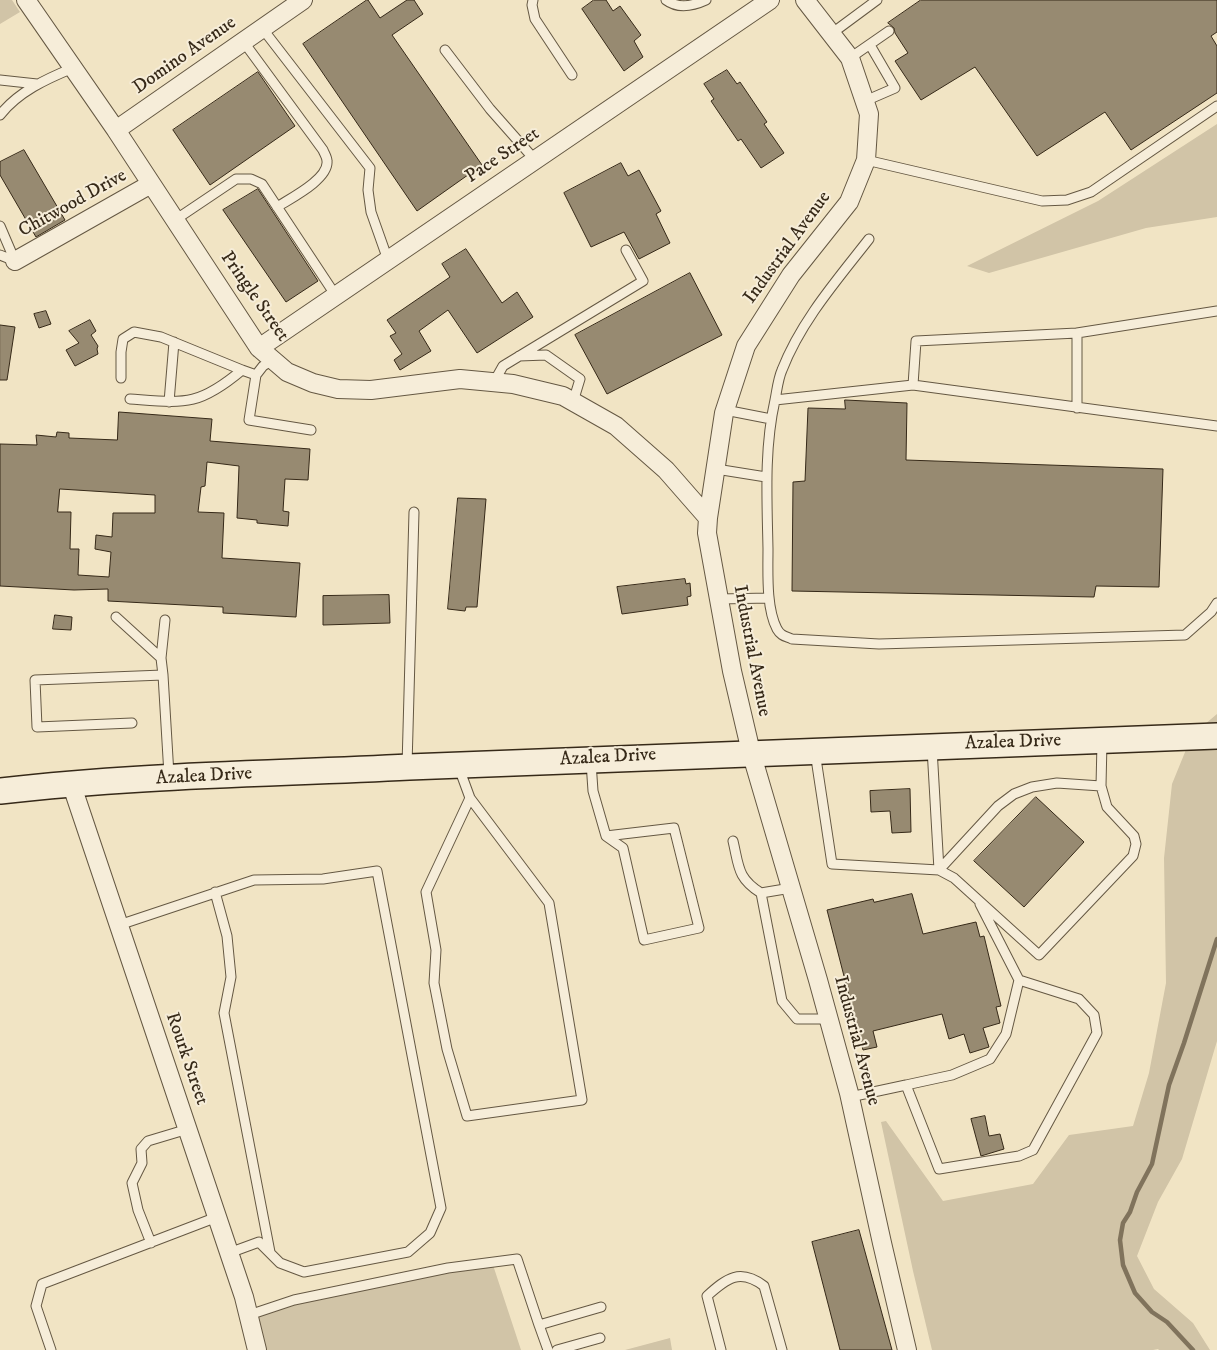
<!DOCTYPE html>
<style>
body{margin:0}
canvas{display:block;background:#f1e4c4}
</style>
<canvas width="1217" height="1350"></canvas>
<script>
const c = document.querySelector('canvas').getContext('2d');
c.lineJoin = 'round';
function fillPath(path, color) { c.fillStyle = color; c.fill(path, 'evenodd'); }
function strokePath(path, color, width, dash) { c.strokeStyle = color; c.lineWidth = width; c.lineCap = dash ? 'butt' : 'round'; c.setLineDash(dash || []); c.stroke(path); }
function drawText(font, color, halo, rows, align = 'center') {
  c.font = font + ' "IM FELL DW Pica",serif'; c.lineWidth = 4; c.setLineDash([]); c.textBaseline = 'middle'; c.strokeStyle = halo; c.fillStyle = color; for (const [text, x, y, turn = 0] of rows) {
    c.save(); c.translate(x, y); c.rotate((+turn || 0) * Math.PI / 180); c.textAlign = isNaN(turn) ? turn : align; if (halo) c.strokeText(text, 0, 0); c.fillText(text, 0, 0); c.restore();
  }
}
fillPath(new Path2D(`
 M0,0h12l8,12 -20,12z
 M1217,124v93l-71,11 -157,45 -22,-7 131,-65z
 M1217,714v327l-35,118 -24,43 -21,54 17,33 39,34 17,27h-51l-1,-1 -5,1h-221l-19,-79 -32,-149 5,-1 57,80 90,-17 36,-49 64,-9 16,-53 17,-90 -2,-125 8,-74 20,-49z
 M492,1262l29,88h-264l-8,-35 45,-15z
 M670,1338l2,12h-47z`), '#d1c4a7');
strokePath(new Path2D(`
 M1193,1350l-26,-28 -15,-10 -17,-19 -12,-28 -3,-25 3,-17 7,-11 7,-20 15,-28 17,-79 15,-42 33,-104`), '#80735c', 4.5);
const building = new Path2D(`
 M367,0h1l12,18 27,-18h7l9,14 -31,21 90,130 -65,46 -114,-167z
 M594,0h12l7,11 7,-5 21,29 -7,6 9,16 -19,14 -42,-62z
 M921,0h296v32l-6,4 6,10v47l-86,57 -26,-38 -68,44 -62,-89 -54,33 -26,-39 13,-8 -13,-20 -1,-5 -6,-5z
 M727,70l10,14 3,-2 27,40 -3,2 20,29 -23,15 -20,-29 -3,2 -27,-40 3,-2 -10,-15z
 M258,72l37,54 -85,59 -37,-55z
 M24,150l41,70 -29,17 -36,-62v-13z
 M621,163l7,13 11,-6 22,41 -5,3 14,29 -31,16 -15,-27 -33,15 -27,-54z
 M258,189l60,92 -32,21 -63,-92z
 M466,249l36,54 15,-11 16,25 -56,36 -29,-43 -29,21 12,20 -31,19 -6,-10 8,-6 -12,-18 6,-3 -9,-13 63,-43 -8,-13z
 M690,273l32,62 -115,59 -32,-59z
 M46,311l5,13 -12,4 -5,-14z
 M90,320l6,11 -5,4 7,11 -1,3 1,5 -23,12 -9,-16 13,-7 -10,-12z
 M0,325l15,2 -8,53h-7z
 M845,400l62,3 -1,57 257,9 -4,118 -63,-1 -2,11 -302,-6 1,-109 12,-1 3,-73 37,1z
 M119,412l93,7 -2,22 100,8 -2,31 -23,-1 -2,32 6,1 -1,14 -31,-3v-3l-20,-2 2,-52 -32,-4 -2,24 -4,1 -3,25 26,1 -2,45 78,5 -4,54 -73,-4v-6l-115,-6v-12l-34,1 -74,-4v-142l37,1 -1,-10 20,2 1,-5 12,1v5l48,2zM60,489l95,6v18h-42l-1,24 -16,-2 -1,14 16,3 -2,25 -31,-2 1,-26h-9l1,-37h-13z
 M458,498l28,1 -9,108h-11l-1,4 -17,-2z
 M685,579l1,5 4,-1 1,13 -4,1 1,8 -66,9 -5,-27z
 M389,595l1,28 -67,2v-29z
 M55,615l17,2 -1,13 -18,-1z
 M910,789l1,43 -19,1 -2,-22 -19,1 -1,-21z
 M1036,797l48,45 -60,65 -50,-46z
 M912,894l11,40 53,-12 4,15 4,-1 17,70 -5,1 4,16 -17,5 6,19 -19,6 -6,-19 -15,5 -7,-25 -69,17 4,16 -14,3 -36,-140 46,-11 1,3z
 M985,1116l4,20 11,-2 4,15 -23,7 -10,-37z
 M859,1230l33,120h-52l-28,-108z`);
fillPath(building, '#978a71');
strokePath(building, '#362918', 1);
const lane = new Path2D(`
 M533,0l-1,5 3,14 37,56
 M666,0c12,9 27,6 40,0
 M262,28l108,140 -2,22 3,22 17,48
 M831,34l46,-34
 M243,41l80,109c1,3 4,7 4,11 2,18 -36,37 -50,46
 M445,50l45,59 45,51
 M850,58l39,-27
 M0,80l37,4
 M865,101l30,-13 -25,-43
 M0,115c18,-23 46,-36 73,-47
 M866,160l176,41 25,-1 24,-8 126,-86
 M175,220l61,-41h15l11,5 74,112
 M0,226l15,35 -15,-6
 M519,356l27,-1 34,24 -7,23
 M256,375l-7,45 62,10
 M121,378v-26l2,-13 11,-7 27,5 81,33
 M494,382l9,-16 140,-85 -17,-31
 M913,385l3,-44 161,-8
 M130,399c54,4 68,8 112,-29l14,5 7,-9 10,-6
 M775,400c2,-10 3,-21 7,-30 19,-49 55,-90 87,-131
 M169,402l5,-60
 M1077,408v-75l140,-22
 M725,410l46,9
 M1217,426l-304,-41 -138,15c-11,49 -8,99 -7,149 0,23 -2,59 9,80 4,7 8,7 15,10l87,5 306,-9 26,-23 6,-9
 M716,469l50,8
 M719,599l50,-1
 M116,617l45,41
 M163,675l-2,-17 4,-38
 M132,723l-95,4 -2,-47 128,-5 6,100
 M815,752l17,112 107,6 -7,-122
 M591,762l2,29 13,45 17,12 21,92 55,-12 -25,-100 -68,8
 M407,766l7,-254
 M459,768l11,30 79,105 33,197 -115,16 -20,-67 -13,-66 2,-33 -10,-58 44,-94
 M1101,786l-44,-3 -25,4 -18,7 -16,12 -59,64 15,8 85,77 94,-99 3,-12 -2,-8 -27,-29 -6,-21 1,-44
 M733,841c6,25 4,37 28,52l30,-5
 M215,892l12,44 4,41 -7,36 46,239
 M761,893l21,108 15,18h32
 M119,925l135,-45 69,-1 54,-8 64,337 -11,25 -22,19 -104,20 -24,-9 -21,-21 -30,11
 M906,1085l46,-10 38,-16 16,-25 13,-54
 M850,1097l56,-12 33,84 80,-13 14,-6 64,-117 -3,-18 -15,-16 -60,-19 -39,-76
 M151,1243l-13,-33 -6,-27 10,-20 -1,-14 7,-8 40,-12
 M249,1315l45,-15 154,-32 69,-9 22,66 62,-18
 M539,1325l9,25
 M51,1350l-15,-44 6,-22 175,-67
 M557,1350l43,-12
 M721,1350l-14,-54c20,-18 33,-28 57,-10l18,64`);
const street = new Path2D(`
 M26,0l90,130 143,218 28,24 26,11 25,6 33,1 89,-11 53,5 50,12 53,30 50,44 42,48
 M805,0l45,58 19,56 -3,46 -17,42 -58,73 -45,71 -22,67 -16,105 -1,15 25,138 19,81 67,228 31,113 33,150 25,107
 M116,130l187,-130
 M15,261l136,-77
 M259,348l511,-348
 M71,783l173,514 13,53`);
const secondary = new Path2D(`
 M0,791c136,-16 273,-17 409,-24 270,-12 539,-22 808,-31`);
strokePath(lane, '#655843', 11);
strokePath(street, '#655843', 20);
strokePath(secondary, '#362918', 28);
strokePath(lane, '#f6edd9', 9);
strokePath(street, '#f6edd9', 18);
strokePath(secondary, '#f6edd9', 25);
drawText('19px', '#362918', '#f6edd9', [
 ["Domino Avenue",185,56,-35],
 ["Pace Street",503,156,-34],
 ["Chitwood Drive",73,204,-29],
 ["Industrial Avenue",788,248,-54],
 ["Pringle Street",254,297,55],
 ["Industrial Avenue",751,651,79],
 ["Azalea Drive",1013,743,-2],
 ["Azalea Drive",608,758,-3],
 ["Azalea Drive",204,777,-3],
 ["Industrial Avenue",856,1041,75],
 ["Rourk Street",186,1059,71]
]);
</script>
